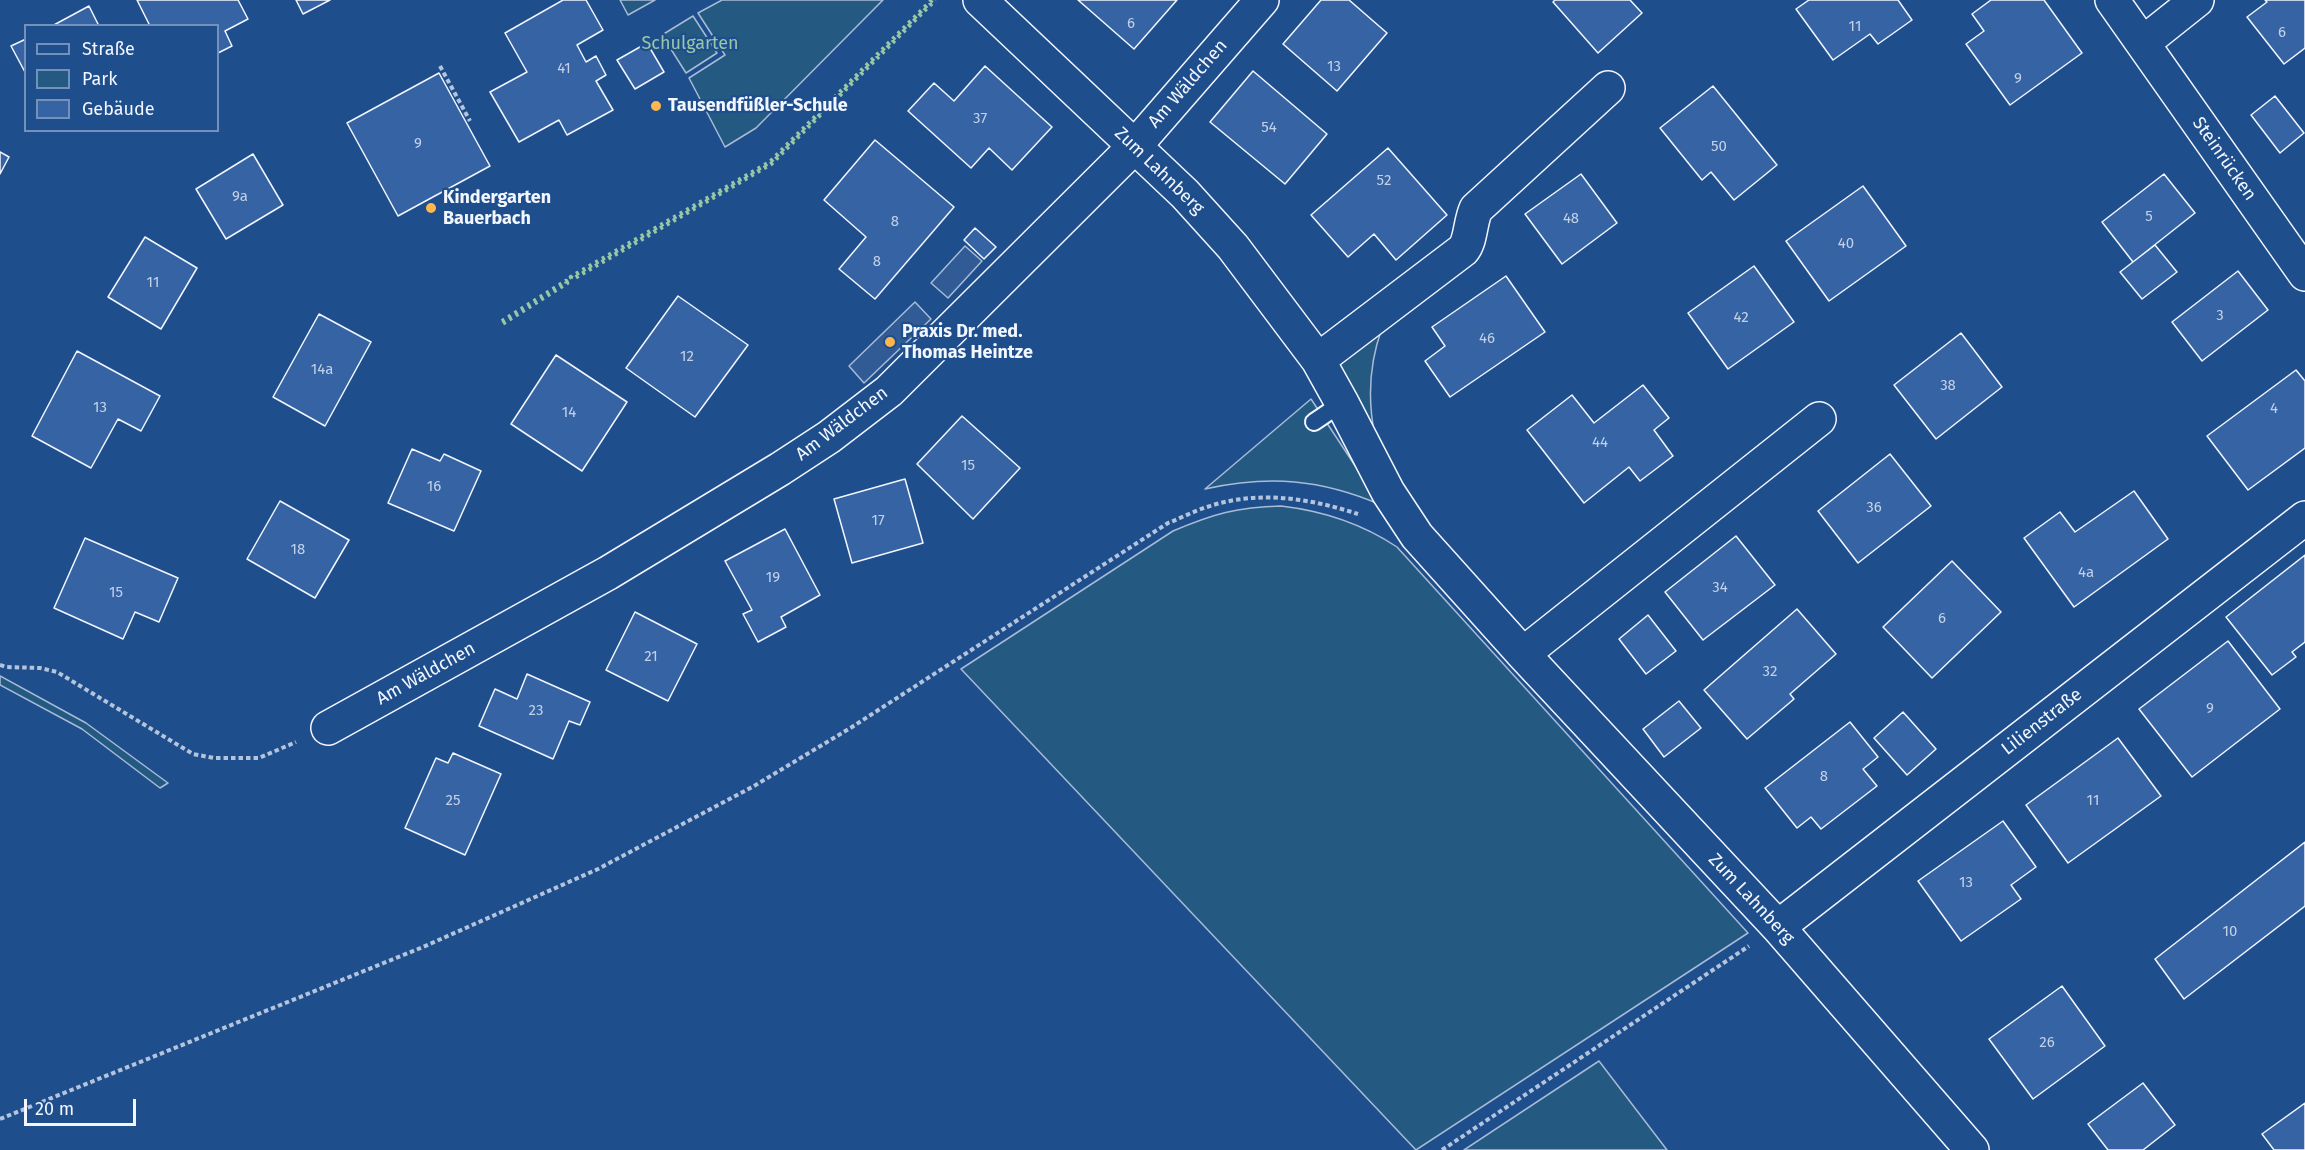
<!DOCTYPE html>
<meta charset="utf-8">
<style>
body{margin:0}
#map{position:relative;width:2305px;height:1150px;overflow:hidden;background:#1f4e8c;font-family:"Fira Sans",sans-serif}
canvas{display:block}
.legend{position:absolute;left:24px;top:24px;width:195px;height:108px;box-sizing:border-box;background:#1f4e8c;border:2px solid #7391ba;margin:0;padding:8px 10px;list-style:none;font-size:18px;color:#f2f6ff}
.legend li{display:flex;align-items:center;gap:12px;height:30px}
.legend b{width:30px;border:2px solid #7391ba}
.scale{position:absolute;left:24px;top:1099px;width:112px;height:27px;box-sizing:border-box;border:3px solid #f2f6ff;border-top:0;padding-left:8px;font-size:18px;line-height:21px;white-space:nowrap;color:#f2f6ff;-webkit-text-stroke:4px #1f4e8c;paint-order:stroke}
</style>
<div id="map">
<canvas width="2305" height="1150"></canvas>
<ul class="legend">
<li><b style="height:8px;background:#1f4e8c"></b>Straße</li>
<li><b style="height:16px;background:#245a82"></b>Park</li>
<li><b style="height:16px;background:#3563a3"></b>Gebäude</li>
</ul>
<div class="scale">20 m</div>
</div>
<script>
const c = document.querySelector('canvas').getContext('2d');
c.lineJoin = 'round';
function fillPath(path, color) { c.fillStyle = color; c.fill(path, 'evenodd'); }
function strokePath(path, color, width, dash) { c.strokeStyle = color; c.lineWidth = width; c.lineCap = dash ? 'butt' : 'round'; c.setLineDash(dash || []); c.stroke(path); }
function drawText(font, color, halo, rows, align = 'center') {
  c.font = font + ' "Fira Sans",sans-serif'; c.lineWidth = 4.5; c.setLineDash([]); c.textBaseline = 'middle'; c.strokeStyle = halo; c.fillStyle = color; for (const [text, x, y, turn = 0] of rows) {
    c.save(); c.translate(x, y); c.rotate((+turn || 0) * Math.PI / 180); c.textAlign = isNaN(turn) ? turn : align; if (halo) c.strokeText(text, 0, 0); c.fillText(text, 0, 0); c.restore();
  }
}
const green = new Path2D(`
 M620,0h35l-27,15z
 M722,0h161l-127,128 -31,19 -36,-69 36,-23 -27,-42z
 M693,16l24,37 -31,20 -24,-38z
 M1382,328c-13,36 -15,70 -7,108l-39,-74z
 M1311,399l70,106c-60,-26 -112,-30 -176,-16z
 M1281,506c43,5 80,17 116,41l351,386 -332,217 -455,-481 212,-138c40,-17 64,-24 108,-25z
 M0,676l86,47 82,60 -8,5 -78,-59 -82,-44z
 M1599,1061l68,89h-203z`);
fillPath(green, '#245a82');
strokePath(green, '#a8bbd7', 1.5);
const parking = new Path2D(`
 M965,246l17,15 -34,37 -17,-15z
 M915,302l16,17 -67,64 -15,-17z`);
fillPath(parking, '#305b95');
strokePath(parking, '#a8bbd7', 1.5);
const building = new Path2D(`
 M137,0h101l10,19 -23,12 7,15 -14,7v-27h-68z
 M296,0h34l-27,14z
 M563,0h23l17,30 -26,15 9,17 10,-6 10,19 -10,6 17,29 -46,25 -8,-15 -40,22 -29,-50 37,-20 -22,-39z
 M1078,0h99l-43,49z
 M1321,0h28l38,33 -50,58 -54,-47z
 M1555,0h75l12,13 -44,40 -45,-51z
 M1809,0h89l14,20 -34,24 -8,-10 -37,26 -37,-51z
 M1991,0h53l38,53 -72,52 -44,-61 18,-13 -12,-17z
 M2265,0h40v48l-21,16 -37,-47 20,-15z
 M89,6l10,20h-47z
 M26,39v35l-15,-28z
 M647,43l17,29 -29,17 -18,-29z
 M985,66l67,61 -40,43 -23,-22 -18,20 -63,-57 26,-28 20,18z
 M1253,71l74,63 -42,50 -75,-62z
 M439,73l51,93 -92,50 -51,-93z
 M1713,86l64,79 -43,35 -23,-28 -9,8 -42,-52z
 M2275,96l29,37 -24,20 -29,-38z
 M875,140l79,67 -79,92 -36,-30 27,-32 -42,-37z
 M1388,148l59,67 -51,45 -22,-26 -26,23 -37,-42z
 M0,152l9,5 -9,17z
 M253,154l30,51 -57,34 -30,-50z
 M1581,174l36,49 -55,41 -37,-50z
 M2164,174l31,39 -62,49 -31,-40z
 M1863,186l43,60 -77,55 -43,-60z
 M975,228l21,19 -12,12 -20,-19z
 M145,237l52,31 -36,61 -53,-32z
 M2155,245l22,27 -35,27 -22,-27z
 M1754,266l40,56 -66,47 -40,-56z
 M2238,271l30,39 -66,51 -30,-39z
 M1506,276l39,56 -95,65 -25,-36 20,-15 -13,-19z
 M678,296l70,49 -53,72 -69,-49z
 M319,314l52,28 -46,84 -52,-29z
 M1961,333l41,54 -66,52 -42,-54z
 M77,351l83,45 -19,35 -23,-12 -27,49 -59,-32z
 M556,355l71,47 -45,69 -71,-47z
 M2296,370l9,11v67l-57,42 -41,-54z
 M1643,385l26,33 -15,12 19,26 -33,25 -11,-14 -45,36 -57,-73 45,-35 22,28z
 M962,416l58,52 -47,51 -56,-55z
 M412,449l28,12 4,-7 37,17 -27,60 -66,-28z
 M1890,454l41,52 -73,57 -40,-52z
 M905,479l18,64 -71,20 -18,-64z
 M2134,491l34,48 -94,68 -50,-69 36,-26 15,20z
 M280,501l69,39 -34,58 -68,-39z
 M785,529l35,66 -39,22 5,10 -28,15 -15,-28 9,-4 -27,-49z
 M1736,536l39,49 -72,55 -38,-48z
 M85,538l93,40 -19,44 -24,-10 -12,27 -69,-31z
 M2305,555v87l-13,10 4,5 -24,18 -46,-58z
 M1952,561l49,51 -69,66 -49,-51z
 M1797,609l39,45 -46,40 4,5 -47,40 -43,-49z
 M635,612l62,32 -29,57 -62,-31z
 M1648,615l28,36 -30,23 -27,-35z
 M2228,641l52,68 -88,68 -53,-68z
 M527,674l63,28 -10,23 -11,-4 -16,38 -74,-33 16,-37 22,10z
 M1679,701l22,27 -37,29 -21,-28z
 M1903,712l33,37 -29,26 -33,-37z
 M1850,722l28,35 -15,12 14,17 -56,43 -10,-12 -14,11 -32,-40z
 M2118,738l43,58 -93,67 -42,-58z
 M453,753l48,21 -36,81 -60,-27 31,-70 12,5z
 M2003,821l33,46 -25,18 10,14 -60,42 -43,-60z
 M2305,842v64l-121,93 -29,-40z
 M2062,986l43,60 -72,53 -44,-60z
 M2143,1083l32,42 -32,25h-35l-20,-26z
 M2305,1103v47h-31l-12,-16z`);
fillPath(building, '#3563a3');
strokePath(building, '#f2f6ff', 1.5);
const lane = new Path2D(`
 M1314,422l28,-19`);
const street = new Path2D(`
 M980,0l205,194 48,53 85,113 24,43 46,89 29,44 106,118 255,273 194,223
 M2112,0l193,274
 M2143,43l54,-43
 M1318,360l145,-110c8,-9 7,-28 13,-41l132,-121
 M1523,654l296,-235
 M328,728l280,-155 172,-104 49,-32 60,-46 246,-245 127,-146
 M1778,927l527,-409`);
strokePath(lane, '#f2f6ff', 20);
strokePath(street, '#f2f6ff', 36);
strokePath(new Path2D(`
 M440,66l30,55
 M0,665l6,2 34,1 17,4 136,82 21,4h45l37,-16
 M0,1119l423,-172 175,-78 156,-83 98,-59 316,-204c13,-5 26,-12 39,-16 50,-17 102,-9 151,7
 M1442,1150l307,-204`), '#b3c4dc', 4, [4.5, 3]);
strokePath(lane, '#1f4e8c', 16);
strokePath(street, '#1f4e8c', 33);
strokePath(new Path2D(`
 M932,0l-162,162 -199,115 2,2 198,-115 164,-164
 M566,281l1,2 -65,41 -1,-2z`), '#97c8a6', 4.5, [3, 4.5]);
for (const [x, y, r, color] of [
 [656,106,6,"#ffb74d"],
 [431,208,6,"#ffb74d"],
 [890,342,6,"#ffb74d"]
]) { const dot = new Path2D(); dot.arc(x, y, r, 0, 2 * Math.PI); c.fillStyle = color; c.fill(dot); strokePath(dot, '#1f4e8c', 2); }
drawText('15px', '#c3d1e8', null, [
 ["6",1131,24],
 ["11",1855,27],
 ["6",2282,33],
 ["13",1334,67],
 ["41",564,69],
 ["9",2018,79],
 ["37",980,119],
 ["54",1269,128],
 ["9",418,144],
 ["50",1719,147],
 ["52",1384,181],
 ["9a",240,197],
 ["5",2149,217],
 ["48",1571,219],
 ["8",895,222],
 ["40",1846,244],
 ["8",877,262],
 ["11",153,283],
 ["3",2220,316],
 ["42",1741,318],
 ["46",1487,339],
 ["12",687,357],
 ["14a",322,370],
 ["38",1948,386],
 ["13",100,408],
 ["4",2274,409],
 ["14",569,413],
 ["44",1600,443],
 ["15",968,466],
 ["16",434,487],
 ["36",1874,508],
 ["17",878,521],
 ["18",298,550],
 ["4a",2086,573],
 ["19",773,578],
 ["34",1720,588],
 ["15",116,593],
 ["6",1942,619],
 ["21",651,657],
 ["32",1770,672],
 ["9",2210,709],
 ["23",536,711],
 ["8",1824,777],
 ["25",453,801],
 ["11",2093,801],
 ["13",1966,883],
 ["10",2230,932],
 ["26",2047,1043]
]);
drawText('18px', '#97c8a6', '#1f4e8c', [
 ["Schulgarten",690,44]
]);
drawText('18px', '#f2f6ff', '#1f4e8c', [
 ["Am Wäldchen",1188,84,-49],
 ["Steinrücken",2224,159,55],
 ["Zum Lahnberg",1159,171,44],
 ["Am Wäldchen",842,424,-37],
 ["Am Wäldchen",426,674,-29],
 ["Lilienstraße",2042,722,-38],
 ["Zum Lahnberg",1751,899,47]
]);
drawText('bold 18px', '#f2f6ff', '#1f4e8c', [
 ["Tausendfüßler-Schule",668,106],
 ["Kindergarten",443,198],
 ["Bauerbach",443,219],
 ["Praxis Dr. med.",902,332],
 ["Thomas Heintze",902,353]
], 'left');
</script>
